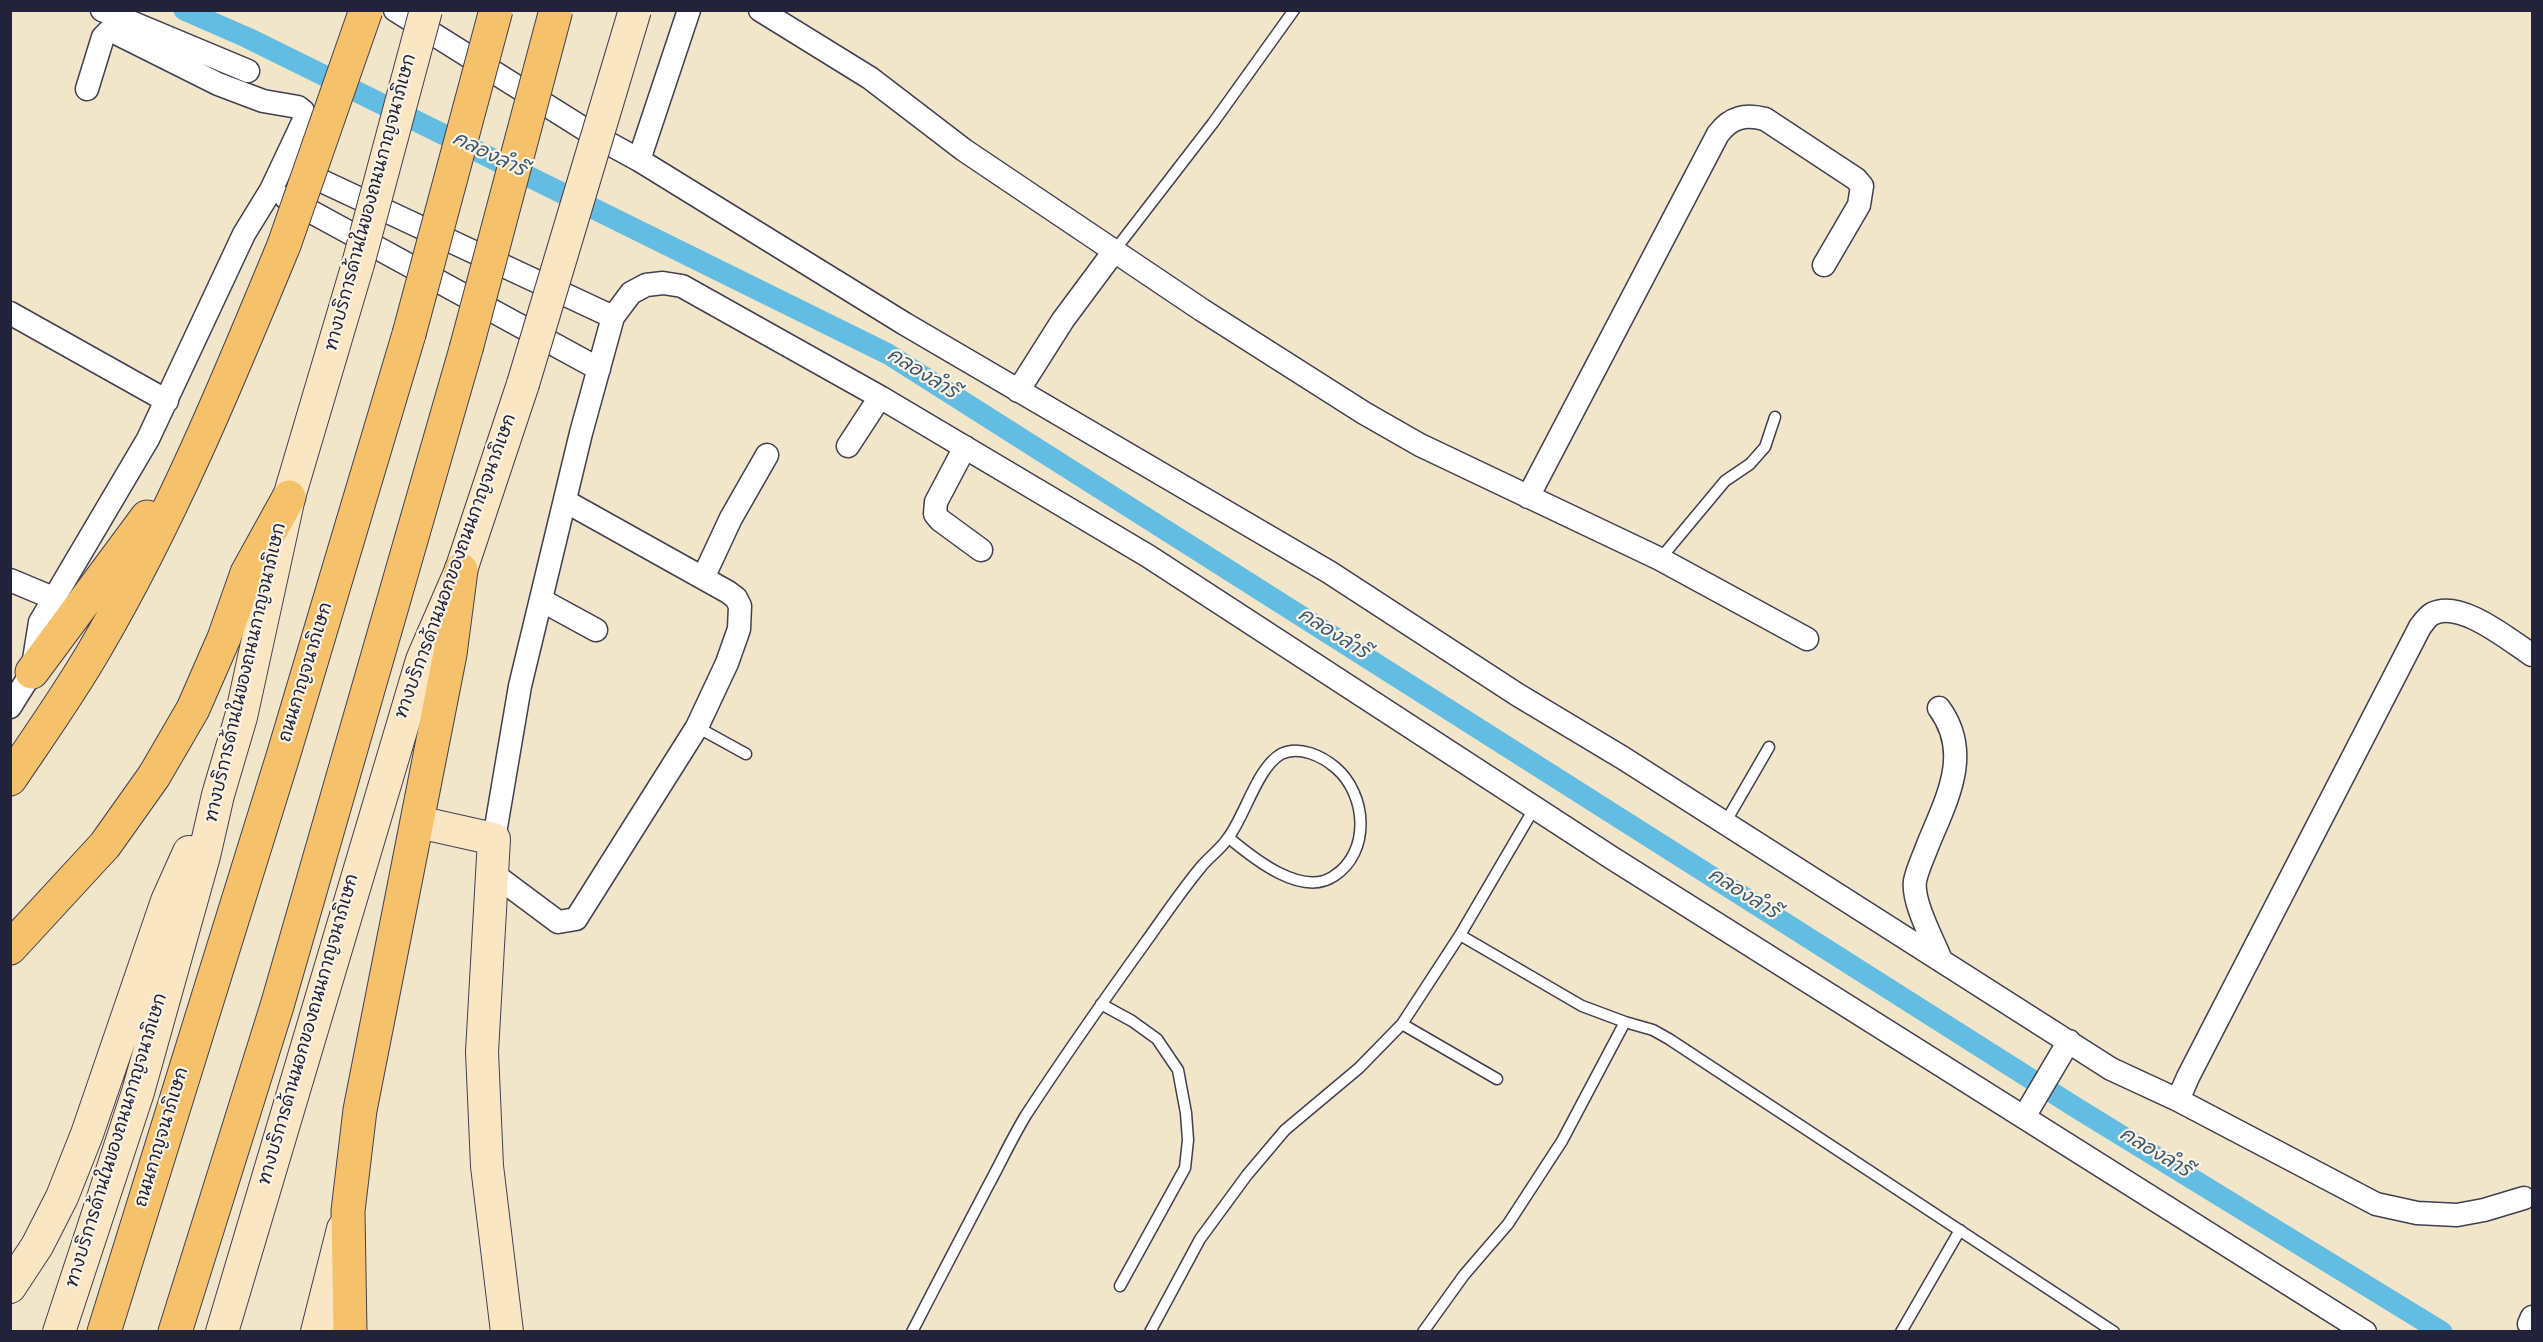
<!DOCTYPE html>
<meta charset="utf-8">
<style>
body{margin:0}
#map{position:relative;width:2543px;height:1342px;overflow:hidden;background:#f2e6ca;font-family:Dekko,sans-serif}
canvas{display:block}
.frame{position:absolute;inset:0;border:12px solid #22223b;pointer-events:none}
</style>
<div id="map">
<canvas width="2543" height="1342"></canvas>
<div class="frame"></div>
</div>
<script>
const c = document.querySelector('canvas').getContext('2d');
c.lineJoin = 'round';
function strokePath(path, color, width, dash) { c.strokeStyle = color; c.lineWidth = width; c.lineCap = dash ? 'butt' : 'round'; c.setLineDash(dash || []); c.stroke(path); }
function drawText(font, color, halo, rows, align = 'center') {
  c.font = font + ' Dekko,"Playpen Sans Thai",sans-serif'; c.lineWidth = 4.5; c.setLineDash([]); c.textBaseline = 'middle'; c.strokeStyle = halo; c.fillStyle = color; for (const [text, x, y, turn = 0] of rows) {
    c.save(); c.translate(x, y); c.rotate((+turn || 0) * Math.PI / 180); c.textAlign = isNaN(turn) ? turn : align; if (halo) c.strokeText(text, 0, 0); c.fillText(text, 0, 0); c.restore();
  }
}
strokePath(new Path2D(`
 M184,10l64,28 640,316 1187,753 367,225`), '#63bce1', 21);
const lane = new Path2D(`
 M1115,250l98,-127 81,-113
 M1660,559l65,-78 25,-17 15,-17 10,-30
 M697,727l49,27
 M1725,823l44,-76
 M1101,1004l31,17 25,18 21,31 8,43 2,27 -3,28 -65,118
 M1625,1022l28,8 16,9 445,293
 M1402,1024l95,55
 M912,1332c25,-49 51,-98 76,-146 13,-24 24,-48 38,-71 38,-58 78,-115 119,-172 18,-25 36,-52 56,-76 8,-10 20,-18 27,-29 17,-22 29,-70 53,-84 18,-9 41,2 55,14 31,27 35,84 -2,108 -32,22 -81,-18 -105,-38
 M1150,1332l50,-93 47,-64 38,-45 74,-62 43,-44 58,-89 75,-128
 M1423,1332l41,-57 44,-51 54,-83 63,-119 -43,-16 -122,-71
 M1901,1332l59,-102`);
const street = new Path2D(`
 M102,10l146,61
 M395,10l202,127 42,23 50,-150
 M760,10l110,68 94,72 238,160 162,103 56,32 240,114 147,80
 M639,160l266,164 424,248 189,123 105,63 488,311 67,31 10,-23 232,-450c3,-4 8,-11 12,-13 28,-15 77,26 100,41
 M296,169l317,148
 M286,198l313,171
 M10,313l157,88
 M1018,391l45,-71 52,-70
 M848,446l32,-49
 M965,447l-29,55 -1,12 5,6 41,30
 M1528,497l190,-363c13,-17 27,-20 47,-15l91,60 6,7 -3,19 -35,60
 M703,578l28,-60 36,-63
 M10,580l43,18
 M541,600l55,30
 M10,707l22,-35 8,-50 108,-183 96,-205 27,-44 33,-70 -1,-9 -5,-4 -35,-6 -45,-17 -104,-52h-6l-5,5 -16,52
 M1939,708c34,46 7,92 -12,139 -4,11 -10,23 -12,34 -3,21 18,59 26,79
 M494,839l26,-153 61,-253 32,-116 18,-24 15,-8 17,-2 19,3 198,111 268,159 464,302 753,474
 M491,872l67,50 18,-3 121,-192 30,-64 12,-34 1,-23 -4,-8 -8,-6 -163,-91
 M2178,1100l198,104 41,9 40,2 27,-5 40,-12
 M2024,1117l45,-76
 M2529,1324l3,-7`);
const secondary = new Path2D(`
 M418,822l76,17 -12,213 5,114 20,166
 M10,1287l27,-41 25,-49 25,-63 80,-233 22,-49
 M59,1332l79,-240 66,-236 14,-61 23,-78 48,-220 69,-233
 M222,1332l200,-672 39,-90 62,-186
 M317,1332l26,-103`);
const primary = new Path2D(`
 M32,672l115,-155
 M10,779c29,-43 59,-85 85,-130 75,-128 132,-266 189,-404`);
const highway = new Path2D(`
 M10,948l95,-103 49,-69 39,-67 31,-71 23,-65 42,-76
 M104,1332l180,-579 125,-419
 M175,1332l102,-326 189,-657
 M350,1332l-2,-121 12,-101 90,-456 11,-84`);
strokePath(lane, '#413f50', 13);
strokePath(street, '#413f50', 25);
strokePath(secondary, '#413f50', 34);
strokePath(primary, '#413f50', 35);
strokePath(highway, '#413f50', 35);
strokePath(lane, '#fff', 10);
strokePath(street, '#fff', 22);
strokePath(secondary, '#fbe6c4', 32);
strokePath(primary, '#f5c16b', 33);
strokePath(highway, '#f5c16b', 33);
const secondaryBridge = new Path2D(`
 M358,264l68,-254
 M523,384l112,-374`);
const primaryBridge = new Path2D(`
 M284,245l82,-235`);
const highwayBridge = new Path2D(`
 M409,334l87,-324
 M466,349l90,-339`);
strokePath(secondaryBridge, '#413f50', 34, []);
strokePath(primaryBridge, '#413f50', 35, []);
strokePath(highwayBridge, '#413f50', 35, []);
strokePath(secondaryBridge, '#fbe6c4', 32);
strokePath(primaryBridge, '#f5c16b', 33);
strokePath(highwayBridge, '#f5c16b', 33);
drawText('18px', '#22223b', '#fcf5e5', [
 ["ทางบริการด้านในของถนนกาญจนาภิเษก",373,203,-75],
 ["ทางบริการด้านนอกของถนนกาญจนาภิเษก",458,567,-70],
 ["ทางบริการด้านในของถนนกาญจนาภิเษก",248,673,-77],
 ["ถนนกาญจนาภิเษก",308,673,-73],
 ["ทางบริการด้านนอกของถนนกาญจนาภิเษก",311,1030,-74],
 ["ถนนกาญจนาภิเษก",164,1138,-73],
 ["ทางบริการด้านในของถนนกาญจนาภิเษก",119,1141,-73]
]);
drawText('italic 20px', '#395875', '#fcf5e5', [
 ["คลองลำรี",488,157,26],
 ["คลองลำรี",921,376,32],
 ["คลองลำรี",1332,636,32],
 ["คลองลำรี",1742,896,32],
 ["คลองลำรี",2154,1155,31]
]);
</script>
